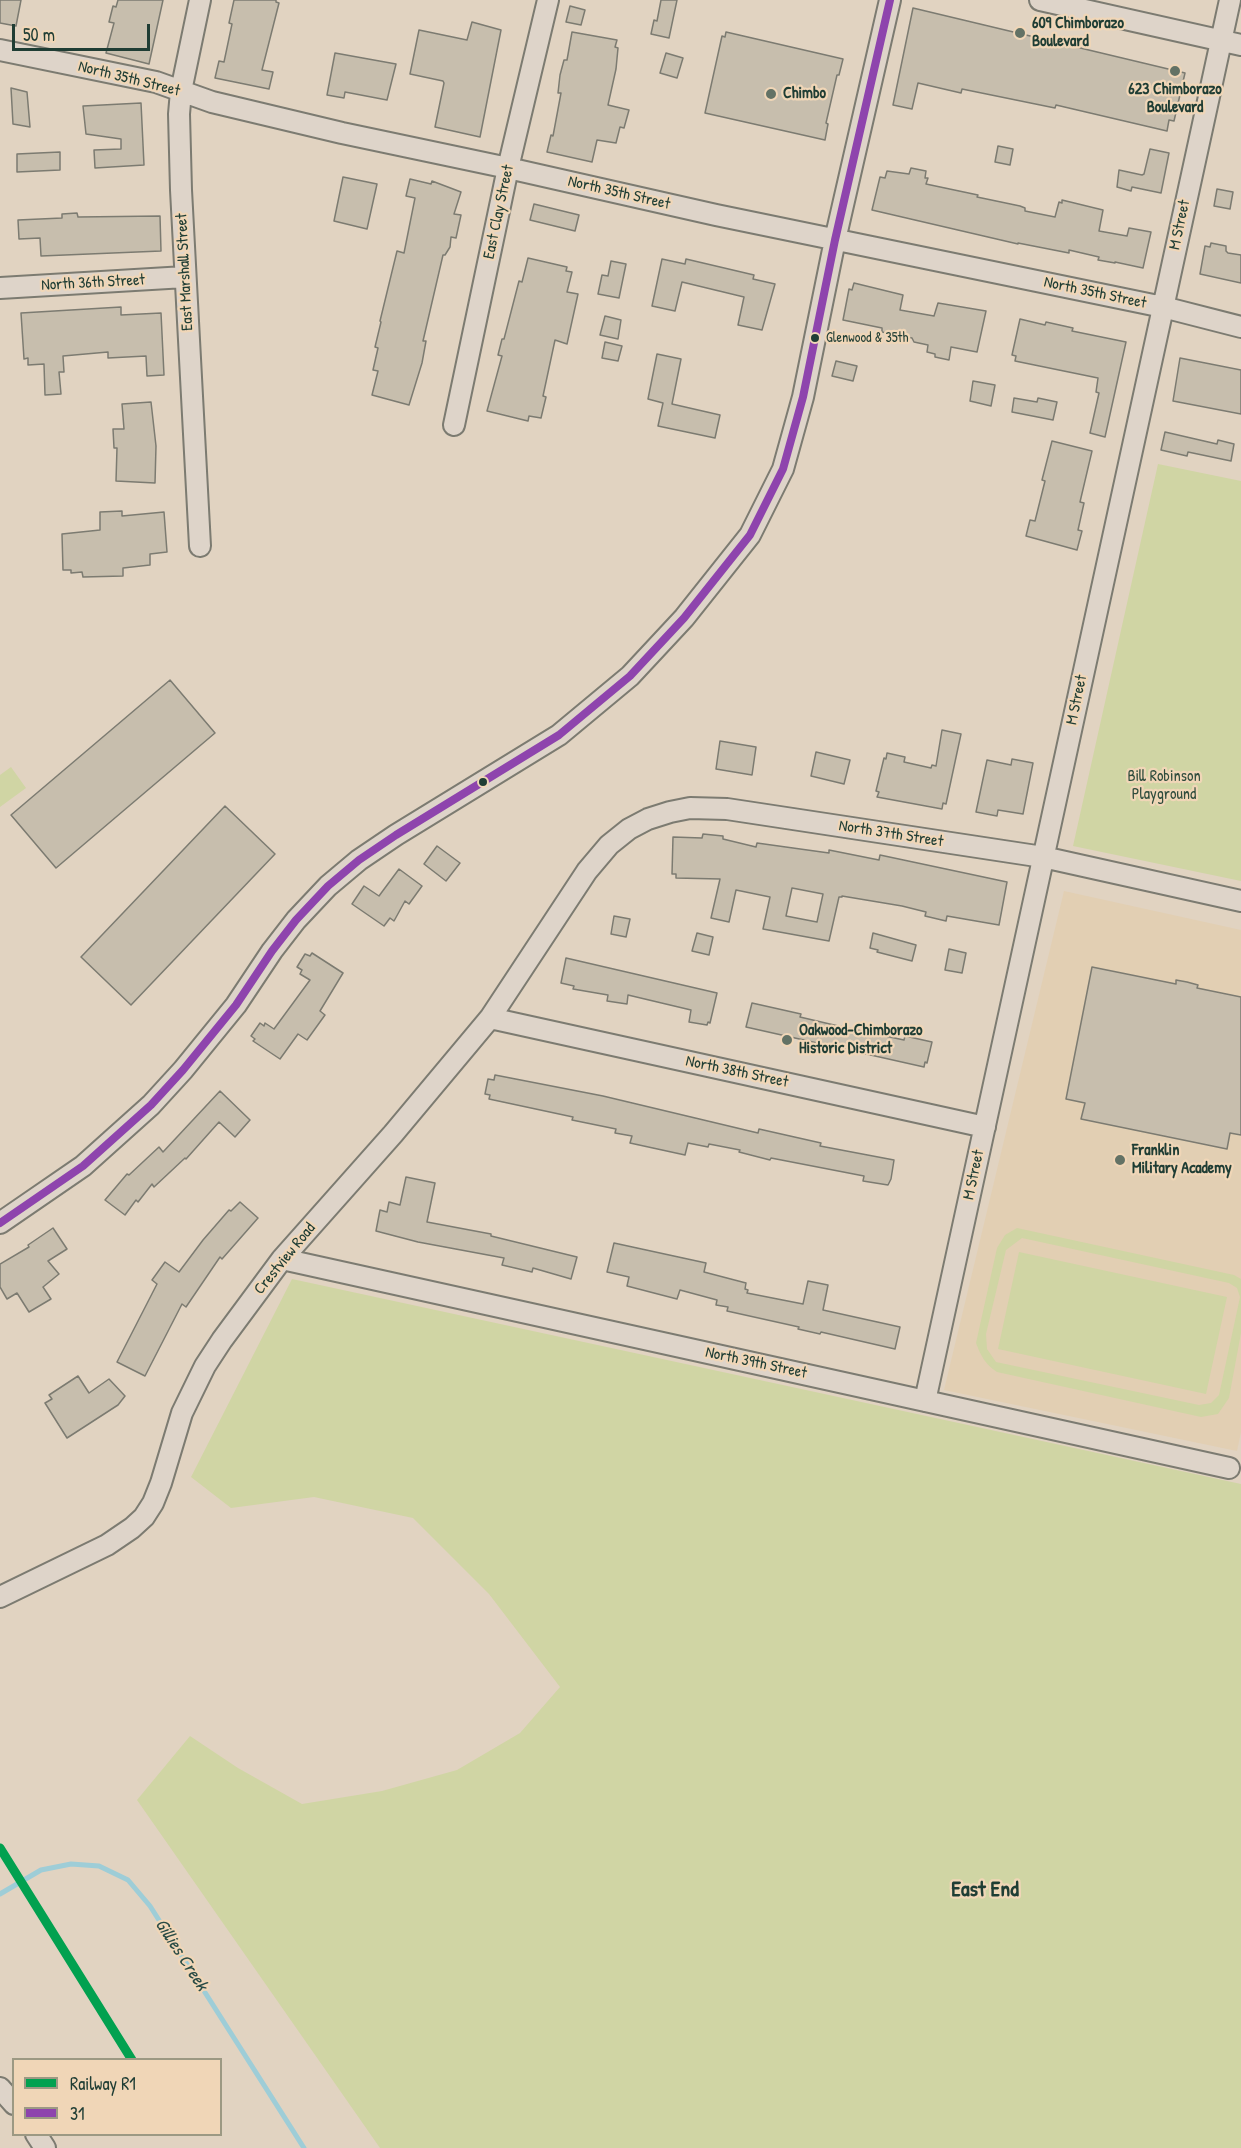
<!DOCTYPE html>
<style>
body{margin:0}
#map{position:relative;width:1241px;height:2148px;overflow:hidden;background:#e1d3c1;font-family:"Patrick Hand",sans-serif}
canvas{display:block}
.legend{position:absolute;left:12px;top:2058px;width:210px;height:78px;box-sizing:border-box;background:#f0d6b7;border:2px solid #9c9983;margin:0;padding:8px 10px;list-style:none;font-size:18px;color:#1f3d34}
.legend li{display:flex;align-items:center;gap:12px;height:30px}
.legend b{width:30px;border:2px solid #9c9983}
.scale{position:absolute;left:12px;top:24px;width:138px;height:27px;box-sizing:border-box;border:3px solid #1f3d34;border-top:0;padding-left:8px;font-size:18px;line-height:21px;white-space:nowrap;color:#1f3d34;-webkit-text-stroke:4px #f0d6b7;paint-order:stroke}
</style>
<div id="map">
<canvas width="1241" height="2148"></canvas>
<ul class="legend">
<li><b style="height:8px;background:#02a150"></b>Railway R1</li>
<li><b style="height:8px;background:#8e44ad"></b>31</li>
</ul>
<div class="scale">50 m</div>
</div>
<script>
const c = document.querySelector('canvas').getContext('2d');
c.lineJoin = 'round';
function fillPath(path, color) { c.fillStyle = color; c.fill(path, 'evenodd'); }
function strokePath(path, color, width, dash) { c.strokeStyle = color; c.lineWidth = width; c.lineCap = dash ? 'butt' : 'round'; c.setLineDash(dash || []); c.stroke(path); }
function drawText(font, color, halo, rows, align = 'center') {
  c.font = font + ' "Patrick Hand",sans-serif'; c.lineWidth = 4.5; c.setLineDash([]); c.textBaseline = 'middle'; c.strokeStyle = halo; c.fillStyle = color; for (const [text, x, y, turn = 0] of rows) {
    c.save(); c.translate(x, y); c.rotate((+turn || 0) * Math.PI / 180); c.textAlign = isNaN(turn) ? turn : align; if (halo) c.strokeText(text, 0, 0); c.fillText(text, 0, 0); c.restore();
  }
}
fillPath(new Path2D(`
 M1064,891l177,39v502l-4,19 -293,-61z`), '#e2cfb3');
fillPath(new Path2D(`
 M1158,464l83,17v400l-168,-35z
 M11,767l15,21 -26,19v-32z
 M1017,1228l217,47 7,4v54l-12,65 -11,16 -17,3 -204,-45c-12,-8 -16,-16 -21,-29l21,-95 8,-13zM1022,1238l207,45 8,5 3,9 -21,98 -8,8 -12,2 -203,-43 -9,-13 -1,-15 20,-84z
 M1019,1252l208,45 -21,97 -208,-45z
 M292,1279l949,205v664h-861l-243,-348 53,-64 48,32 64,36 80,-13 75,-21 63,-37 40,-46 -71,-93 -76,-76 -99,-21 -83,11 -40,-31z`), '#d0d5a4');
strokePath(new Path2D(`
 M0,1894l41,-24 30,-6 28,2 29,14 22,26 154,242`), '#9ecdd7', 5);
const building = new Path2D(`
 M0,0h21l-5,26 -16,-3z
 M118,0h45l-14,64 -43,-11 8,-30 -5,-1 4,-16 3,1z
 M234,0h42v2l3,1 -17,67 11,2 -4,17 -54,-11 4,-17 5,1 8,-38 -3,-1z
 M661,0h16l-8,38 -18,-4 3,-14 3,1z
 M570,6l15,4 -4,15 -15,-3z
 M913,8l272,65 -11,48 -5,-1 -2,11 -111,-26 -1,3 -93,-19 -1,4 -43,-10 -6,26 -19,-4z
 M472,22l29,8 -21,107 -45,-10 9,-44 -1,-2 -33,-7 9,-44 48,10z
 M572,32l45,8 -2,7 3,1 -2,21 -8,36 21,5 -5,18 -4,-1 -4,16 -19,-3 -5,22 -45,-10 4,-17 2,1 8,-43h-3l2,-18 4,-15h3z
 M726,32l117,27 -4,16h-2l-11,48 2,1 -3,16 -120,-27 17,-77 3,1z
 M335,53l61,11 -9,36 -42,-8 -1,6 -17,-3z
 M666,53l17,5 -6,20 -17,-5z
 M11,88l16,4 3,35 -17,-3z
 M141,103l3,62 -49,3 -1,-18 27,-1v-10l-35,-5 -3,-28z
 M998,146l15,3 -3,16 -15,-3z
 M1150,149l19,4 -8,40 -29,-6 -1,4 -14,-4 2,-17 23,5 2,-1z
 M60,152v18l-43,2v-18z
 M911,168l15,3 -1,7h3l-2,6 52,11 -1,2 43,9 5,2v3l30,6 4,-15 3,1v-3l41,10 -4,21 28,5 2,-8 22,4 -8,36 -28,-6v1l-17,-3 1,-3 -30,-7v3l-51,-10v1l-146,-34 8,-33 5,1 2,-7 22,3z
 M343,177l34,7 -10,45 -33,-8z
 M410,179l21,5 1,-3 29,11 -7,22 7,1 -5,23 -5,-1 -1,10 -5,8h-2l-20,86h3l-4,22 -13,42 -37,-10 6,-24 -5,-1 5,-22 -3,-1 6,-25 -1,-1 17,-70 7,2 11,-55 -9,-2z
 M1217,189l16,3 -3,17 -16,-3z
 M534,204l45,11 -4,16 -45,-11z
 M77,213l1,4 82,-1 1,35 -120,5 -1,-18 -21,1 -1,-19 44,-2v-4z
 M1211,243l15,3v5l2,2 13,2v28l-41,-9 5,-28 5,1z
 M528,258l39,9 -1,4 6,1 -5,20 11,2 -11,50 -12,-4 -12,56 3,1 -5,21 -12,-2 -1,5 -41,-10 15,-55 -4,-1 4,-16h2l15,-58 3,1z
 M662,259l23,5 1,-5 68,16 -1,4 22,5 -13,46 -24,-5 6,-28 -62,-15 -7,29 -23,-5z
 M611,261l15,3 -7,34 -21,-4 4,-19 6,1z
 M854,283l49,12 -3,15 34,6 4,-13 48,8 -9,41 -26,-5 -2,13 -14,-3v-3l-8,-2 1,-7 -14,-3 -2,-4 -30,-6v-4l-39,-8 6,-31 3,1z
 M121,307v8l40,-2 3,62 -17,1 -1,-20 -38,2v-6l-45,4 1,16h-5l2,22 -16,1 -1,-31 -16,1v-7l-4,1 -3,-46z
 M605,316l16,4 -3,19 -18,-4z
 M1020,319l25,6 1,-3 27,6 -1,3 54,11 -21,95 -15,-4 9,-40 -3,-1 2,-14 -83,-17 1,-5 -4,-1z
 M605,342l17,4 -4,15 -16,-3z
 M657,354l24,5 -9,45 48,11 -5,23 -57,-12 5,-23 -15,-4z
 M1180,358l61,12v44l-68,-13z
 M836,361l21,5 -4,15 -21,-5z
 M973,381l22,4 -4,21 -21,-5z
 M1014,398l23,4 1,-4 19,4 -4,18 -41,-8z
 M151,402l5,44 -1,37 -39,-2 1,-33h-3l-1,-19h11l-2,-25z
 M1165,432l52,12 1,-4 16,4 -3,17 -43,-9 -1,4 -26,-6z
 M1052,441l40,10 -12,51 4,1 -6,27 4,1 -5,19 -51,-14 4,-16 5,1 10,-40 -3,-1z
 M122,511v5l42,-4 3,40 -17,2v11l-27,3v8l-40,1 -1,-5 -11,1v-3h-8l-1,-36 38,-4v-18z
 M170,680l45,53 -159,135 -45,-53z
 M942,730l19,4 -15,70 -3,-1 -1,6 -65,-12 2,-5 -3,-1 8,-33 2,1 1,-6 18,4 -1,5 27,6 1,-3 4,1z
 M720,741l36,6 -4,28 -36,-6z
 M816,752l34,8 -6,24 -33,-8z
 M1012,759l21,4 -10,51 -25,-4 -1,6 -21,-4 11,-52 24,5z
 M225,806l50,48 -144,151 -50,-48z
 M703,834l20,2v3l33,8 1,-4 72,10v-3l50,10 1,-5 127,27 -8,43 -52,-9 -1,5 -21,-5 1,-4 -24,-6 -60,-10v1h-3l-10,44 -66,-12 7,-32 -34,-7 -7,32 -18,-4 9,-39 -44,-1v-4h-4l1,-37 29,1zM792,888l31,6 -6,28 -31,-6z
 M437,846l23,17 -14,18 -22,-17z
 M399,869l23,17 -13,18 -4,-3 -11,20 -4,-3 -6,8 -32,-22 12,-18 15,10z
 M614,916l16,3 -4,18 -15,-3z
 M697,933l16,4 -4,18 -17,-4z
 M873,933l43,12 -4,16 -35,-9 1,-2 -8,-2z
 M949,949l17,4 -4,20 -17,-3z
 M312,953l31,20 -23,38 5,4 -18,25 -9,-6 -18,25 -27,-18 2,-2 -4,-3 9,-13 4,3 1,-3 9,6 36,-49 -10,-6 2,-4 -5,-3 8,-13 5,2z
 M566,958l151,35 -7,30 -2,-1 -1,3 -18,-3 2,-12 -63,-15 -1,9 -20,-3 1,-6 -35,-6 1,-3 -13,-3z
 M1092,967l84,17v-4l11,2 11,3 -1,3 44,9v138l-11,-2 -3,16 -146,-30 4,-16 -19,-4z
 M752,1003l49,11 -1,3 34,8 70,15 1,-4 27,6 -5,21 -2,-1 -1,5 -178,-40z
 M495,1075l108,21 155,37 1,-4 62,14 -1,3 74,14 -3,19 -3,6 -25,-4 1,-5 -93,-18 -1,2 -31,-8 1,-2 -31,-6 -1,3 -20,-4 -3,12 -55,-12 2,-7 -17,-3 1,-4 -44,-9 1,-3 -84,-18 1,-4 -5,-1 3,-15 6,1z
 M220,1091l30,29 -15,17 -16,-15 -33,37 -1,-1 -31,29 -2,-3 -14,18 -2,-2 -11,15 -20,-15 22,-26 2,1 30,-28 4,5z
 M406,1177l29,6 -8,39 64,12v2l86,21 -6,22 -38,-11 -1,4 -30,-7 2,-7 -86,-16 -42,-11 4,-21 7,2 2,-10 11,3z
 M240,1202l18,16 -36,41 -2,-2 -34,50 -4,-3 -37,72 -28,-14 40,-78 -5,-4 13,-18 14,10 24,-32 26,-30 2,1z
 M53,1228l14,21 -19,12 11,13 -16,13 8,12 -22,13 -12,-19 -10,6 -7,-12v-23l29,-17 -1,-2z
 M614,1243l92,20 -2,9 42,11 -1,6 3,1 -1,3 56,11 5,-23 20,4 -5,25 77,17 -5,22 -74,-17 -1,2 -22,-5 1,-2 -72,-16 1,-4 -12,-2 1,-5 -37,-10 -3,9 -50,-13 2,-9 -22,-5z
 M78,1376l11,17 20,-14 16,17 -7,9 -51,33 -22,-35 7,-4 -3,-4z`);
fillPath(building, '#c7bead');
strokePath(building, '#7c7b71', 1.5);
const minor = new Path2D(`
 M1040,0l201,45
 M0,50l156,32 56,20 130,31 166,35 208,47 447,92 78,20
 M0,288l185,-11
 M454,425l54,-257 40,-168
 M200,546l-19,-356 -2,-76 2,-23 19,-91
 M490,1018l495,109
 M0,1223l83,-57 68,-61 32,-35 53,-65 36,-54 24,-31 32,-34 31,-26 37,-25 163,-100 71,-59 54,-58 66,-83 33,-66 20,-72 32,-157 55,-240
 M282,1259l947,209
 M925,1401l305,-1401
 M0,1597l107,-52 25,-17 12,-11 9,-14 8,-20 21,-70 23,-47 17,-26 60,-81 111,-125 97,-116 97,-147 22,-26 20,-16 19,-10 22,-7 20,-4 37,1 316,48 198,44
 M0,2088l14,16
 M36,2134l9,14`);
strokePath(minor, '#7c7b71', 24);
strokePath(minor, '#ded4c9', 20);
strokePath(new Path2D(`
 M0,1223l83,-57 68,-61 32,-35 53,-65 36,-54 24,-31 32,-34 31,-26 37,-25 163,-100 71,-59 54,-58 66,-83 33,-66 20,-72 32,-157 55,-240`), '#8e44ad', 8);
strokePath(new Path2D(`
 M0,1848l132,212`), '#02a150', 9);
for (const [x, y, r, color] of [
 [1020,33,6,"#637265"],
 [1175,71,6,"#637265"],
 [771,94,6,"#637265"],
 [815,338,5,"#1f3d34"],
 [483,782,5,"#1f3d34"],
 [787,1040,6,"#637265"],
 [1120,1160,6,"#637265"]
]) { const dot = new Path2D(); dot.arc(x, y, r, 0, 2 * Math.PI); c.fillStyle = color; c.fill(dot); strokePath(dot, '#f0d6b7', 2); }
drawText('14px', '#1f3d34', '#f0d6b7', [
 ["Glenwood & 35th",826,338]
], 'left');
drawText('bold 16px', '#1f3d34', '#f0d6b7', [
 ["609 Chimborazo",1032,24],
 ["Boulevard",1032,42],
 ["623 Chimborazo",1175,90,"center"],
 ["Boulevard",1175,108,"center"],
 ["Chimbo",783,94],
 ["Oakwood-Chimborazo",799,1031],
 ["Historic District",799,1049],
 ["Franklin",1132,1151],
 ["Military Academy",1132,1169]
], 'left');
drawText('16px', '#1f3d34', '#f0d6b7', [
 ["North 35th Street",129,79,14],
 ["North 35th Street",619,193,13],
 ["East Clay Street",499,212,-78],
 ["M Street",1180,225,-78],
 ["East Marshall Street",185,272,-93],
 ["North 36th Street",93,283,-3],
 ["North 35th Street",1095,293,12],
 ["M Street",1077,700,-78],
 ["North 37th Street",891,834,9],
 ["North 38th Street",737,1072,12],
 ["M Street",974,1175,-78],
 ["Crestview Road",285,1259,-51],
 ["North 39th Street",756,1363,12]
]);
drawText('16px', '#2f4c3d', '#f0d6b7', [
 ["Bill Robinson",1164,777],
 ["Playground",1164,795]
]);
drawText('italic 18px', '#294b45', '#f0d6b7', [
 ["Gillies Creek",181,1955,57]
]);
drawText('bold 22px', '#1f3d34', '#f0d6b7', [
 ["East End",985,1890]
]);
</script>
